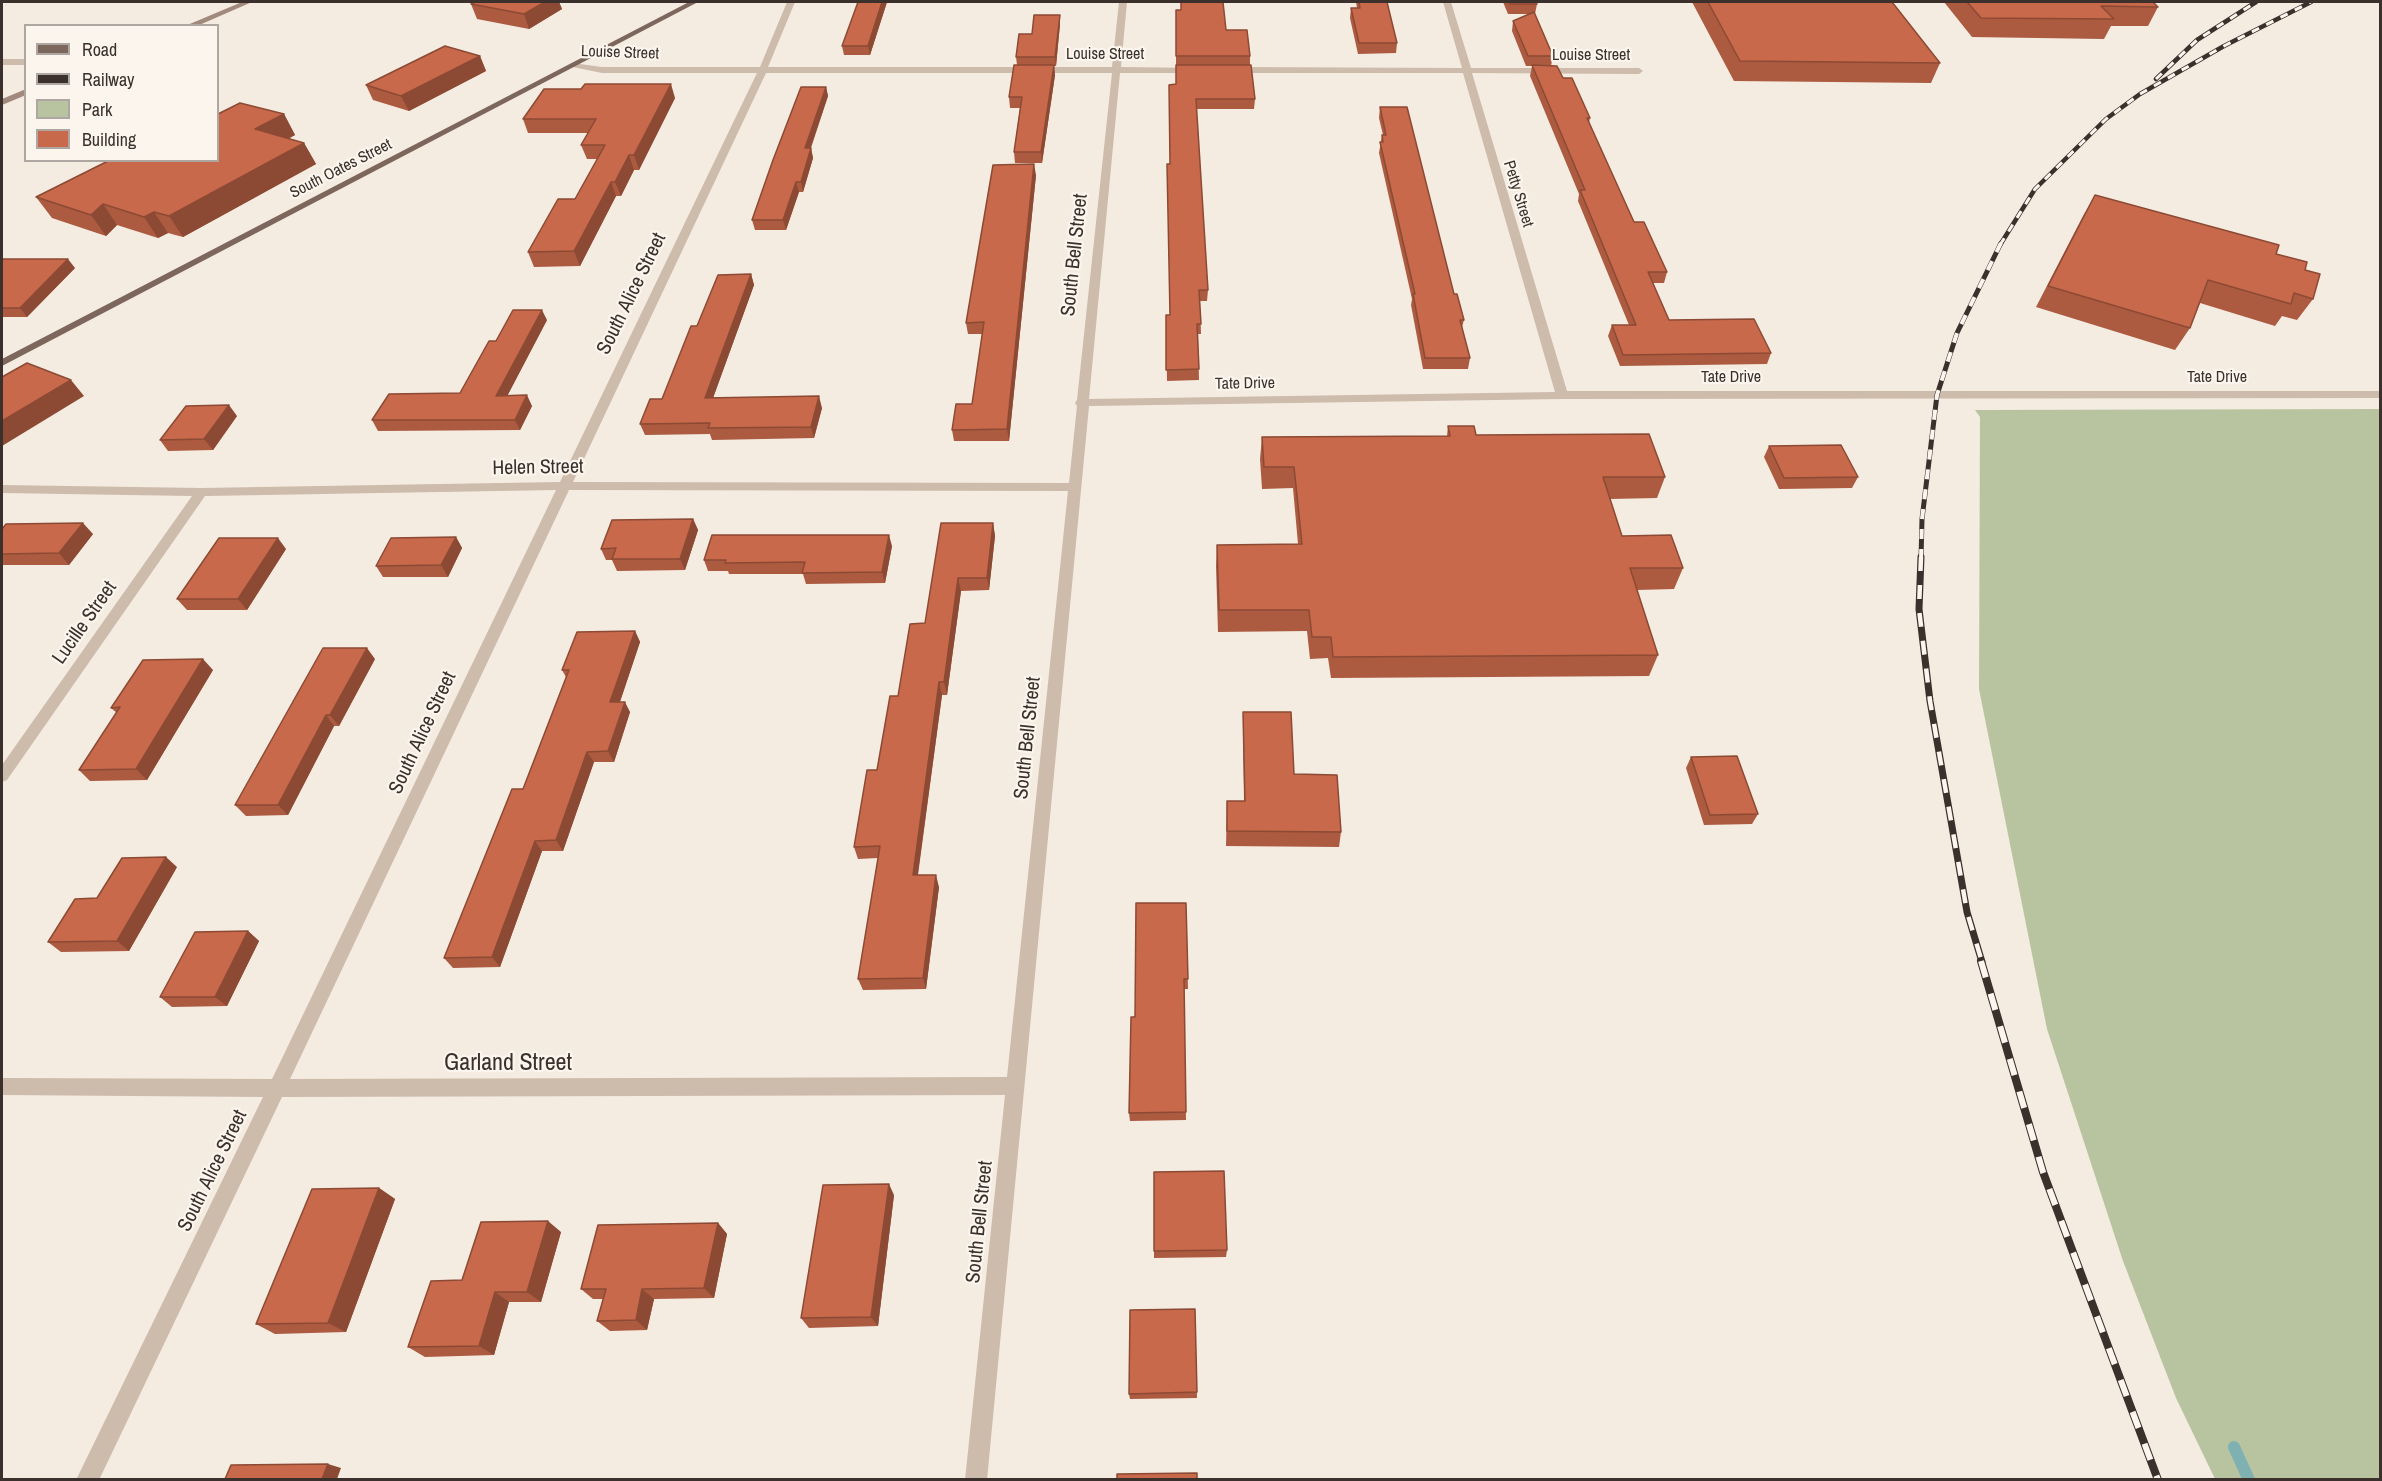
<!DOCTYPE html>
<style>
body{margin:0}
#map{position:relative;width:2382px;height:1481px;overflow:hidden;background:#f4ebe1;font-family:"Archivo Narrow",sans-serif}
canvas{display:block}
.frame{position:absolute;inset:0;border:3px solid #3b302b;pointer-events:none}
.legend{position:absolute;left:24px;top:24px;width:195px;height:138px;box-sizing:border-box;background:#fbf5ee;border:2px solid #aea6a0;margin:0;padding:8px 10px;list-style:none;font-size:18px;color:#3b302b}
.legend li{display:flex;align-items:center;gap:12px;height:30px}
.legend b{width:30px;border:2px solid #aea6a0}
</style>
<div id="map">
<canvas width="2382" height="1481"></canvas>
<div class="frame"></div>
<ul class="legend">
<li><b style="height:8px;background:#7d675c"></b>Road</li>
<li><b style="height:8px;background:#3b302b"></b>Railway</li>
<li><b style="height:16px;background:#b8c4a0"></b>Park</li>
<li><b style="height:16px;background:#c8694b"></b>Building</li>
</ul>
</div>
<script>
const c = document.querySelector('canvas').getContext('2d');
c.lineJoin = 'round';
function fillPath(path, color) { c.fillStyle = color; c.fill(path, 'evenodd'); }
function strokePath(path, color, width, dash) { c.strokeStyle = color; c.lineWidth = width; c.lineCap = dash ? 'butt' : 'round'; c.setLineDash(dash || []); c.stroke(path); }
function drawText(font, color, halo, rows, align = 'center') {
  c.font = font + ' "Archivo Narrow",sans-serif'; c.lineWidth = 4.5; c.setLineDash([]); c.textBaseline = 'middle'; c.strokeStyle = halo; c.fillStyle = color; for (const [text, x, y, turn = 0] of rows) {
    c.save(); c.translate(x, y); c.rotate((+turn || 0) * Math.PI / 180); c.textAlign = isNaN(turn) ? turn : align; if (halo) c.strokeText(text, 0, 0); c.fillText(text, 0, 0); c.restore();
  }
}
fillPath(new Path2D(`
 M2380,409v1070h-165l-39,-81 -53,-137 -76,-232 -68,-340 1,-272 -5,-7z`), '#b8c4a0');
strokePath(new Path2D(`
 M2234,1447l15,33`), '#7fb0b2', 12);
fillPath(new Path2D(`
 M787,2h8l-27,65h344l7,-65h8l-6,65 78,1 1,2 -4,3h-76l-31,326 466,-7 -92,-319h-231l-4,-3 4,-3 230,1 -19,-66h8l20,66h168l4,3 -4,3 -167,-1 95,318h813v7l-818,1 -473,7 -102,1074h-22l40,-385 -723,2 -183,383h-23l187,-383 -261,-2v-17l270,1 284,-589 -351,6 -198,284 -5,2v-17l190,-269 -190,-3v-8l199,3 359,-6 197,-409h-155l-34,-7 4,-3 30,4h158zM766,73h346l-35,327 -2,3 2,3 -8,77 -496,-1zM569,490l499,1 -61,586 -717,2z
 M2,59h24v6h-24z`), '#cdbbac');
fillPath(new Path2D(`
 M242,2h10l-55,24h-12z
 M26,89v6l-24,10v-6z`), '#a18a7d');
fillPath(new Path2D(`
 M689,2h9l-696,364v-7z`), '#7d675c');
const railFar3 = new Path2D(`
 M2156,79l41,-39 59,-38
 M2000,245l35,-56 71,-70 34,-25 84,-48 87,-44`);
const railFar2 = new Path2D(`
 M1921,559l1,-40 15,-124 20,-62 44,-90`);
const railFar1 = new Path2D(`
 M1921,557l-2,52 11,92 37,211 15,50`);
const rail = new Path2D(`
 M1981,961l62,211 115,308`);
strokePath(railFar3, '#3b302b', 4.5);
strokePath(railFar2, '#3b302b', 5);
strokePath(railFar1, '#3b302b', 7);
strokePath(rail, '#3b302b', 8);
strokePath(railFar3, '#fbf5ee', 3, [8]);
strokePath(railFar2, '#fbf5ee', 4, [10]);
strokePath(railFar1, '#fbf5ee', 4.5, [14]);
strokePath(rail, '#fbf5ee', 6, [17]);
fillPath(new Path2D(`
 M475,2h84l3,7 -33,20 -52,-10 -6,-15z
 M887,2l-17,53h-26l-2,-9z
 M1356,2h31l10,41 -1,10 -38,1 -8,-36 1,-10h6z
 M1503,2h33l1,2 -2,10 18,42 -2,10 12,12 27,40 -1,5 45,99 33,50 -3,11h-11l16,37 102,33 -4,11 -147,2 -12,-30 4,-11h17l-51,-124 1,-7 -49,-118 2,-10h-6l-14,-35 1,-10 17,-7h-22z
 M1692,2h200l48,61 -9,20 -197,-2z
 M1944,2h209l5,5 -10,19h-37l-7,13 -132,-2z
 M1181,10l45,20 24,26v9l5,34 -1,10h-58l12,181 -1,11h-7l1,33h-3l1,46 -32,1 -1,-66h4v-151l6,-80v-28z
 M1060,24l-4,42h-2l1,9 -13,88h-27l-1,-11 6,-44h-10l-1,-11 8,-32 -1,-8 16,-23z
 M480,56l6,15 -77,40 -36,-11 -7,-15z
 M826,87l2,9 -17,52 2,10 -10,34h-4l-13,38h-31l-3,-10z
 M675,98l-36,72h-5l-13,26h-5l-36,70 -46,1 -6,-15 47,-53 22,-40h-10l-6,-14 7,-12h-60l-5,-14z
 M1380,107l84,213 -2,7 8,31 -2,11h-45l-12,-64 1,-6 -33,-146 3,-18h1l-4,-17z
 M284,114l11,21 -7,4 16,4 12,21 -133,73 -15,-4 -10,5 -41,-13 -11,11 -54,-18 -16,-21z
 M1036,175l-27,266h-55l-2,-11 20,-26 10,-70h-14l-2,-11z
 M2095,195l181,59 29,16 8,29 -16,21 -15,-4 -7,10 -75,-23 -10,25 -15,22 -139,-43 47,-91z
 M2,259l73,9 -48,49h-25z
 M751,274l3,11 -41,113 109,10 -8,30 -102,2 -2,-6 -65,1 -5,-11 22,-25 35,-73z
 M547,320l-40,76 25,10 -12,24 -142,1 -6,-11 88,-27 36,-52z
 M237,416l-24,34 -45,1 -8,-11z
 M1448,426l28,9 189,42 -8,21 -47,1 12,37 61,32 -9,21 -37,1 21,65 -9,21 -318,2 -3,-20 -18,1 -3,-28 -89,1 -2,-66 1,-21 81,-1 -5,-56 -31,1 -2,-30 2,-22 185,-1z
 M1769,446l89,31 -6,11 -73,1 -15,-32z
 M693,519l5,11 -13,40 -68,1 -5,-11h-6l-5,-11z
 M993,523l2,13 -6,54 -28,1 -14,104h-5l-24,180 21,12 -13,102 -63,1 -5,-11 20,-121 -20,1 -4,-12 23,-77 48,-147z
 M2,529l91,5 -24,31h-67z
 M456,537l6,11 -14,29h-65l-7,-11z
 M892,546l-7,37 -79,1 -3,-10h-74l-1,-3h-20l-4,-11z
 M286,549l-39,61h-60l-10,-11z
 M635,631l5,11 -20,60 10,10 -16,50h-20l-31,89h-21l-42,116 -47,1 -9,-10 79,-169 43,-112 -4,-7z
 M375,659l-36,67h-5l-46,89 -42,1 -11,-11z
 M213,670l-66,110 -57,1 -11,-11 38,-57 -6,-5z
 M1243,712l98,120 -2,15 -113,-1 1,-45h17l-1,-73z
 M1691,757l67,57 -6,10 -48,1 -18,-57z
 M177,867l-48,84 -68,1 -13,-10z
 M1186,903l2,86h-4l2,131 -56,1 -1,-8 6,-96z
 M248,931l11,10 -32,65 -55,1 -12,-10z
 M379,1188l16,11 -49,133 -71,2 -19,-10z
 M894,1195l-16,131 -69,2 -8,-10z
 M718,1223l9,11 -13,64 -60,1 -7,31 -37,1 -13,-10 6,-22h-10l-12,-10z
 M561,1232l-20,70h-32l-15,53 -69,2 -17,-10 54,-67z
 M1227,1250l-1,7 -72,1v-7z
 M1195,1309l2,89 -67,1 -1,-5z`), '#ac5a40');
fillPath(new Path2D(`
 M545,2h14l3,7 -33,20 -5,-15z
 M882,2h5l-17,53 -2,-9z
 M1060,15v9l-4,42 -1,-9z
 M480,56l6,15 -77,40 -8,-15z
 M1054,65l1,10 -13,88 -1,-11z
 M671,84l4,14 -36,72 -5,-15z
 M826,87l2,9 -21,62 -2,-10z
 M284,114l11,21 -29,15 -11,-21z
 M304,143l12,21 -133,73 -14,-21z
 M811,148l2,10 -10,34 -2,-10z
 M629,155l5,15 -13,26 -6,-14z
 M1034,164l2,11 -27,266 -2,-12z
 M611,182l5,14 -36,70 -6,-15z
 M796,182l3,10 -13,38 -3,-10z
 M103,204l14,21 -11,11 -15,-21z
 M154,212l14,21 -10,5 -14,-21z
 M68,259l7,9 -48,49 -7,-9z
 M751,274l3,11 -45,124 -4,-11z
 M542,310l5,10 -45,86 -6,-10z
 M71,380l13,16 -82,50v-25z
 M527,395l5,11 -12,24 -5,-10z
 M819,396l3,12 -8,30 -3,-11z
 M229,405l8,11 -24,34 -9,-11z
 M693,519l5,11 -13,40 -5,-11z
 M83,523l10,11 -24,31 -10,-12z
 M993,523l2,13 -6,54 -2,-12z
 M889,535l3,11 -7,37 -3,-11z
 M456,537l6,11 -14,29 -7,-12z
 M278,538l8,11 -39,61 -9,-11z
 M958,578l3,13 -14,104 -3,-13z
 M635,631l5,11 -24,71 -6,-11z
 M367,648l8,11 -36,67 -9,-11z
 M203,659l10,11 -66,110 -11,-11z
 M939,682l3,13 -26,192 -3,-12z
 M625,702l5,10 -16,50 -6,-11z
 M326,715l8,11 -46,89 -10,-10z
 M587,752l7,10 -31,89 -7,-11z
 M535,841l7,10 -42,116 -8,-10z
 M166,857l11,10 -48,84 -12,-10z
 M936,875l3,12 -13,102 -3,-11z
 M248,931l11,10 -32,65 -12,-9z
 M889,1184l5,11 -16,131 -7,-9z
 M379,1188l16,11 -49,133 -18,-9z
 M548,1221l13,11 -20,70 -14,-10z
 M718,1223l9,11 -13,64 -10,-10z
 M642,1289l12,10 -7,31 -11,-10z
 M495,1292l14,10 -15,53 -15,-9z
 M328,1464l13,4 -4,11h-15z`), '#8c4a34');
const building = new Path2D(`
 M475,2h70l-21,12 -53,-10z
 M858,2h24l-14,44h-26z
 M1181,2h42l3,28h21l3,26h-74v-46h5z
 M1359,2h28l10,41h-38l-8,-35h9z
 M1509,2h27l1,2h-27z
 M1708,2h184l48,61 -200,-2z
 M1967,2h186l5,5 -57,-1 13,13 -133,-1z
 M1534,12l19,44h-25l-15,-35z
 M1034,15h26l-5,42h-39l3,-23h13z
 M445,46l35,10 -79,40 -35,-11z
 M1014,65h40l-13,87h-27l8,-55h-13z
 M1176,65h75l4,34h-59l12,191h-9l2,34h-4l2,45 -33,1v-55h4l-3,-151h3l-1,-79 7,-1z
 M1532,65l25,1 6,12h9l18,40h-3l47,104h10l23,50h-19l21,48 85,-1 17,34 -148,2 -11,-30h24l-56,-135h5z
 M585,84h86l-37,71h-5l-14,27h-4l-37,69 -46,1 30,-53h17l30,-54h-24l15,-26h-73l21,-30h37z
 M801,87h25l-21,61h6l-10,34h-5l-13,38h-31l21,-60z
 M240,103l44,11 -29,15 49,14 -135,73 -15,-4 -10,5 -41,-13 -12,11 -55,-18 74,-37h108v-46z
 M1380,107h27l47,187h3l7,26h-4l10,38h-45l-12,-64h2l-35,-152h3l-1,-7h4z
 M1034,164l-27,265 -55,1 4,-26h16l12,-82 -18,1 27,-158z
 M2095,195l184,50 -3,9 31,8 -2,8 15,4 -7,25 -19,-6 -3,11 -83,-24 -18,48 -142,-42z
 M2,259h66l-48,49h-18z
 M751,274l-46,124 114,-2 -8,31 -103,1 2,-5 -70,1 10,-25h12l29,-73h6l21,-51z
 M513,310h29l-46,86 31,-1 -12,25h-143l17,-26 71,-1 29,-52h7z
 M27,363l44,17 -69,41v-44z
 M229,405l-25,34 -44,1 26,-34z
 M1448,426h26l2,9 173,-1 16,43h-62l19,59 49,-1 12,33h-53l28,87 -325,2 -2,-20h-19l-3,-27h-90l-2,-65 85,-1 -8,-77h-30l-2,-30 188,-1z
 M1841,445l17,32 -74,1 -15,-32z
 M693,519l-13,40h-68l4,-11 -15,1 11,-29z
 M83,523l-24,30 -57,1v-25l4,-5z
 M941,523h52l-6,55h-29l-14,104h-5l-26,193h23l-13,103 -65,1 22,-133 -26,1 13,-77h10l13,-74h8l12,-72 15,-1z
 M712,535h177l-7,37 -80,1 3,-11 -80,1 1,-3h-22z
 M456,537l-15,28 -65,1 15,-28z
 M219,538h59l-40,61h-61z
 M635,631l-25,71h15l-17,49 -21,1 -31,88 -21,1 -43,116 -48,1 68,-169h11l46,-119h-7l15,-38z
 M323,648h44l-37,67h-4l-48,90h-43z
 M203,659l-67,110 -57,1 41,-63 -9,1 32,-48z
 M1243,712h48l3,62 43,1 4,57 -114,-1v-30h18z
 M1737,756l21,58 -48,1 -19,-58z
 M166,857l-49,84 -69,1 27,-43 22,-1 25,-40z
 M1136,903h50l2,76h-4l2,133 -57,1 2,-96h4z
 M248,931l-33,66h-55l35,-65z
 M1224,1171l3,79 -73,1v-79z
 M889,1184l-18,133 -70,1 22,-133z
 M379,1188l-51,135 -72,1 56,-135z
 M548,1221l-21,71h-32l-16,54 -71,1 23,-66 31,-1 19,-58z
 M718,1223l-14,65 -62,1 -6,31 -39,1 9,-32h-25l17,-64z
 M1195,1309l2,83 -68,2 1,-84z
 M328,1464l-6,15h-97l6,-14z
 M1197,1473v6h-80v-5z`);
fillPath(building, '#c8694b');
strokePath(building, '#8c4a34', 1.5);
drawText('16px', '#3b302b', '#fbf5ee', [
 ["Louise Street",620,53,2],
 ["Louise Street",1105,55],
 ["Louise Street",1591,56],
 ["South Oates Street",341,169,-27],
 ["Petty Street",1518,194,73],
 ["Tate Drive",1731,378],
 ["Tate Drive",2217,378],
 ["Tate Drive",1245,384,-1]
]);
drawText('20px', '#3b302b', '#fbf5ee', [
 ["South Bell Street",1075,255,-84],
 ["South Alice Street",632,294,-64],
 ["Helen Street",538,468,-1],
 ["Lucille Street",85,623,-55],
 ["South Alice Street",423,733,-65],
 ["South Bell Street",1028,738,-84],
 ["South Alice Street",213,1171,-64],
 ["South Bell Street",980,1222,-84]
]);
drawText('24px', '#3b302b', '#fbf5ee', [
 ["Garland Street",508,1064]
]);
</script>
